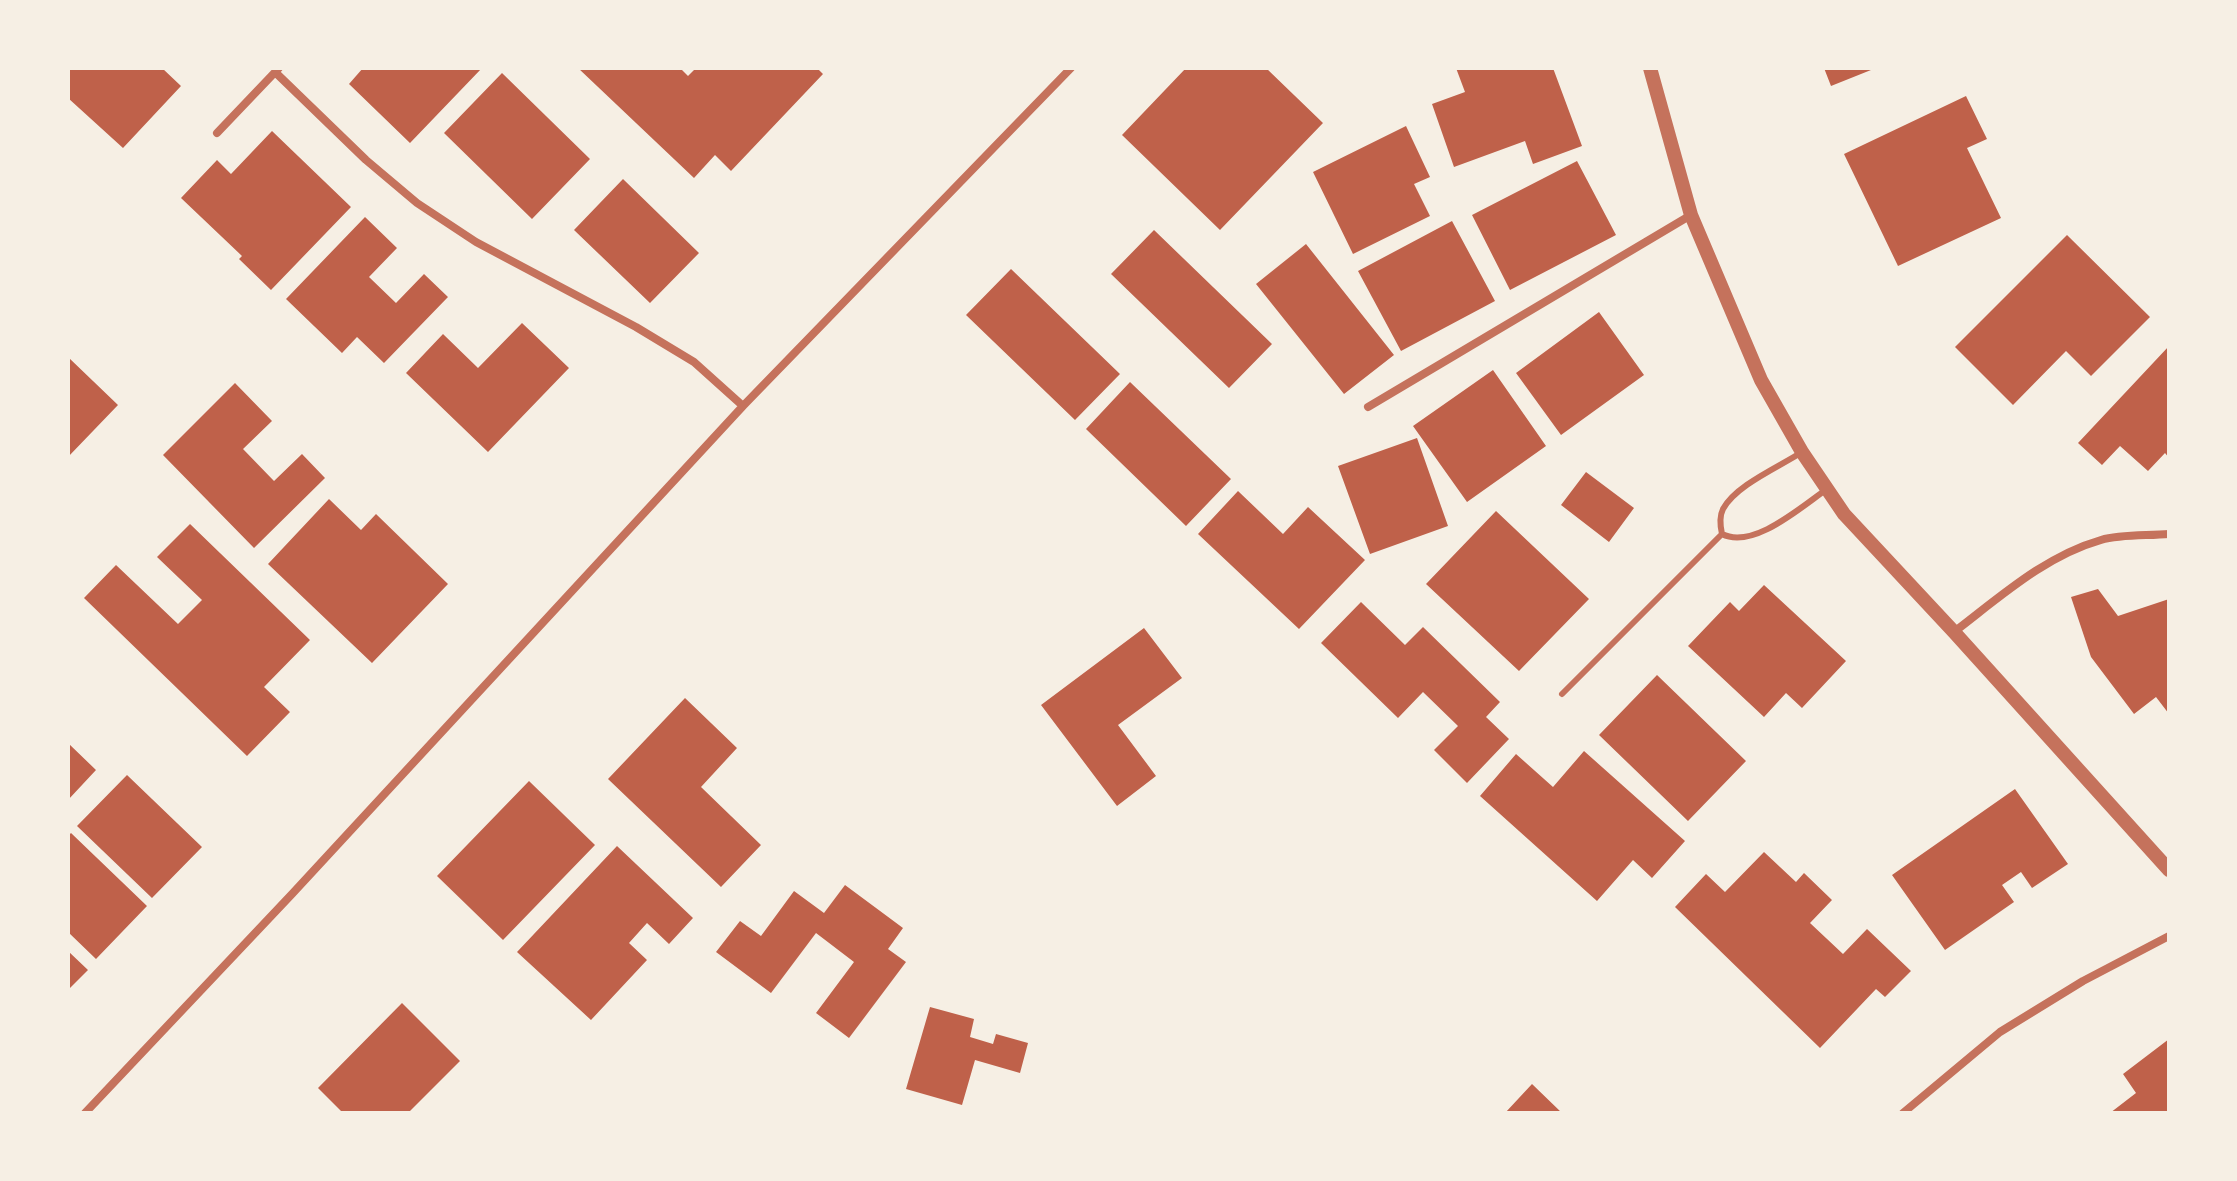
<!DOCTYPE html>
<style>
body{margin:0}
#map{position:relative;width:2237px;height:1181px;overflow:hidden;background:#f6efe4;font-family:Barlow,sans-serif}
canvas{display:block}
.frame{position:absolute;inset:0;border:70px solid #f6efe4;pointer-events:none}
</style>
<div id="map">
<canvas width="2237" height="1181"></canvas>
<div class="frame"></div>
</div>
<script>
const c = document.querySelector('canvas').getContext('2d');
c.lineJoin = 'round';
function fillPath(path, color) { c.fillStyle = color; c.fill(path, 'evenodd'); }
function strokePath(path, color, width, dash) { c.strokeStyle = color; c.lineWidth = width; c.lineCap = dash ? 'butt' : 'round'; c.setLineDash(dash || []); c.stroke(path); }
fillPath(new Path2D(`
 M68,68h94l19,18 -58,62 -55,-50z
 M363,68h119l-72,75 -61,-59z
 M578,68h102l8,8 8,-8h121l6,6 -92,97 -16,-16 -21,23z
 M1186,68h80l57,55 -103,107 -98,-95z
 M1456,68h97l29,78 -49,18 -8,-23 -71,26 -22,-63 33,-12z
 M1824,68h52l-45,18z
 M502,73l88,86 -58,60 -88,-86z
 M1966,96l21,43 -20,9 34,70 -103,48 -54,-112z
 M1406,126l24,51 -16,7 16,32 -77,38 -40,-82z
 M272,131l79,76 -80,83 -32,-31 3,-3 -61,-58 36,-38 14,14z
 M1577,161l39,74 -106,55 -38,-75z
 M623,179l76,74 -49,50 -76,-73z
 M365,217l32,31 -28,29 27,26 28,-29 24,23 -64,66 -27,-26 -15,16 -56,-54z
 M1452,221l43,80 -94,50 -43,-80z
 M1154,230l118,114 -43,44 -118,-114z
 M2067,235l83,82 -59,59 -25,-25 -53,54 -58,-58z
 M1306,244l88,111 -50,39 -88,-110z
 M1011,269l109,105 -45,46 -109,-105z
 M1599,312l45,63 -83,60 -45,-62z
 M522,323l47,45 -81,84 -82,-79 37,-39 35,34z
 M2169,346v112l-4,-5 -17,18 -28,-25 -18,19 -24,-22z
 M68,357l50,48 -50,52z
 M1493,370l53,76 -79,56 -54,-76z
 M1130,382l101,97 -45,47 -100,-97z
 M235,383l37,38 -29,28 31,32 28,-27 23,24 -71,70 -91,-93z
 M1417,438l31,88 -78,28 -32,-88z
 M1586,472l48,36 -25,34 -48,-37z
 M1238,491l45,43 25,-27 57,53 -66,69 -101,-95z
 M329,499l32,31 15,-16 72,70 -76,79 -104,-99z
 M1496,511l93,88 -70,72 -93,-87z
 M190,524l120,116 -46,47 26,25 -43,44 -163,-158 32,-33 62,59 24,-24 -45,-43z
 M1764,585l82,76 -44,47 -16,-15 -22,24 -76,-71 42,-44 9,9z
 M2098,589l20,27 51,-17v115l-13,-17 -22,17 -43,-57 -20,-60z
 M1361,602l44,43 18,-18 77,75 -14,15 23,22 -42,44 -33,-33 24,-24 -35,-34 -25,26 -77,-75z
 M1144,628l38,50 -64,47 38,51 -39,30 -76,-101z
 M1657,675l89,86 -58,60 -89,-86z
 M685,698l52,50 -36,39 60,58 -40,42 -113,-108z
 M68,743l28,27 -28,30z
 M1584,751l101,90 -33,37 -19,-18 -36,41 -117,-105 36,-42 37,33z
 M127,775l75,72 -50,51 -75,-72z
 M529,781l66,64 -92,95 -66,-64z
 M2015,789l53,75 -36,24 -11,-16 -19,13 12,17 -69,48 -53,-75z
 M71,833l76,73 -51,53 -28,-27v-96z
 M617,846l76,72 -24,26 -22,-21 -18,20 18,17 -56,60 -74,-68z
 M1764,852l32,30 8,-9 28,27 -22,23 33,31 24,-25 44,42 -26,26 -9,-8 -56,59 -145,-141 31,-33 19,18z
 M845,885l58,43 -15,21 18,13 -57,76 -33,-25 38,-51 -38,-29 -45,60 -55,-41 24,-31 21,15 33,-45 30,22z
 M68,951l20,19 -20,20z
 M402,1003l58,58 -52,52h-65l-25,-25z
 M930,1007l44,12 -4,18 23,7 3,-10 32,9 -8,30 -45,-13 -13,45 -56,-16z
 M2169,1039v74h-59l26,-20 -13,-19z
 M1532,1084l30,29h-57z`), '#bf614a');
strokePath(new Path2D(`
 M1802,452c-23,15 -66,33 -79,57 -4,8 -3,16 -1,25 31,16 79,-27 105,-45
 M1562,694l160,-160`), '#c5725c', 6);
strokePath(new Path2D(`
 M275,72l91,88 51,43 59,39 160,85 58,35 49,44
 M217,133l62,-65
 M1368,407l323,-192
 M1954,632c46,-35 91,-76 147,-92 20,-6 46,-4 68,-6
 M85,1113l207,-219 451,-488 328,-338
 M1903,1113l97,-81 83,-51 86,-45`), '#c5725c', 8);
strokePath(new Path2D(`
 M1650,68l41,147 70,165 41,72 42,62 110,118 215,238`), '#c5725c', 14);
</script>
